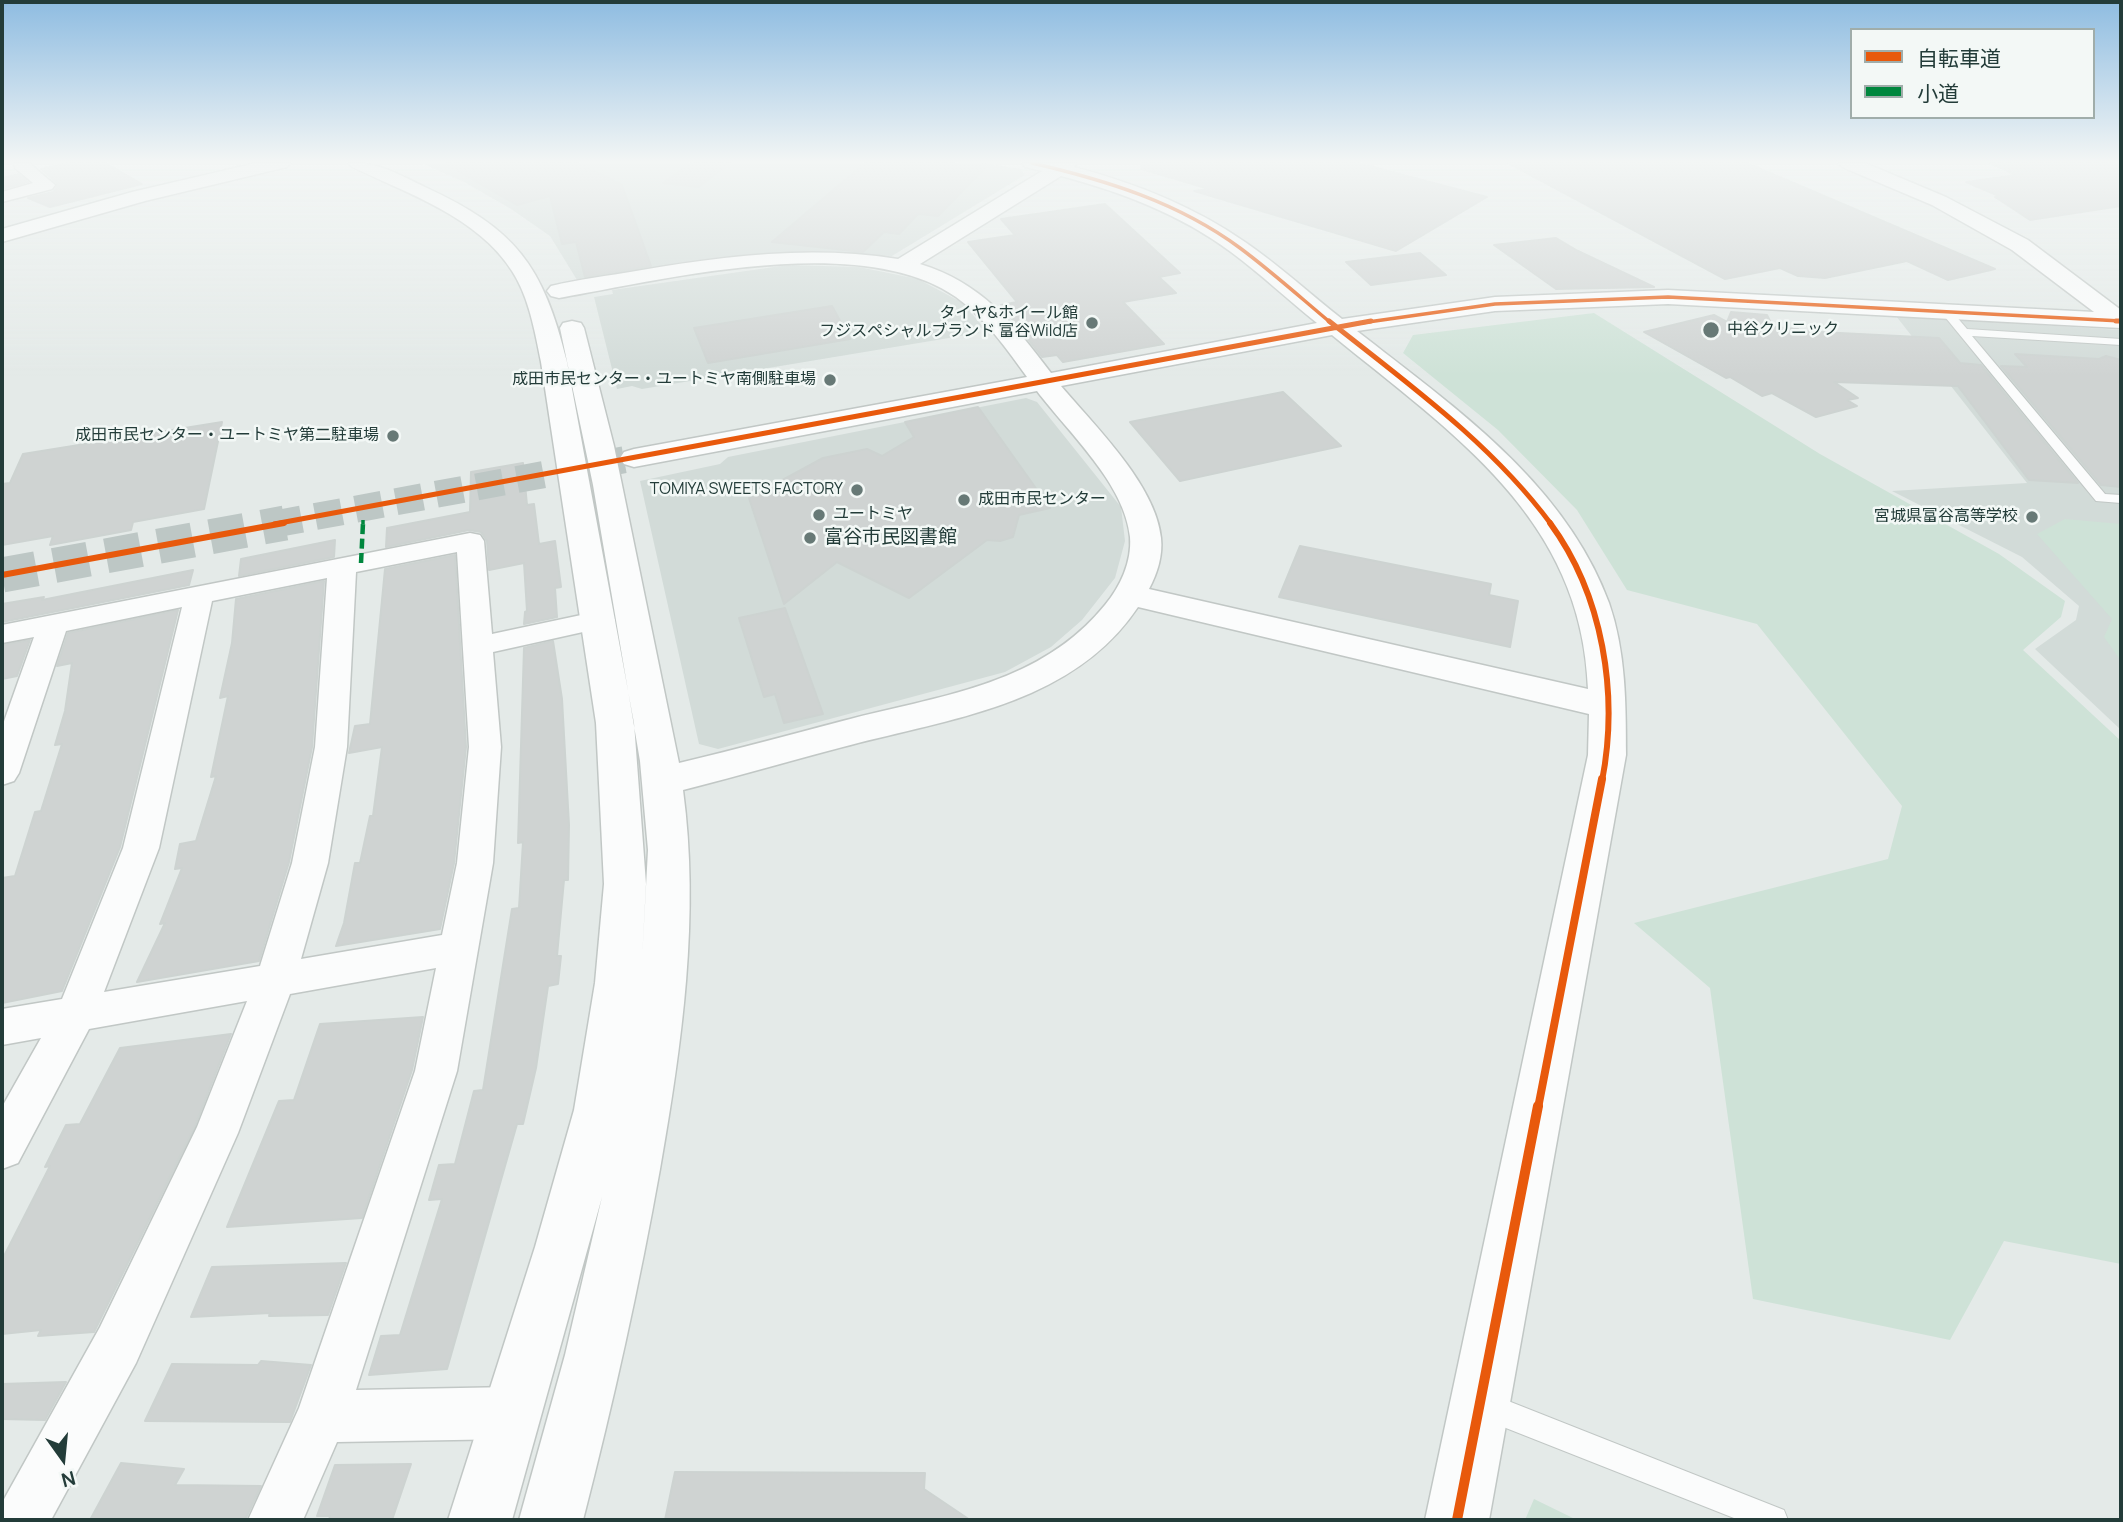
<!DOCTYPE html>
<meta charset="utf-8">
<style>
body{margin:0}
#map{position:relative;width:2123px;height:1522px;overflow:hidden;background:#e4eae8;font-family:Manrope,"Noto Sans JP",sans-serif}
canvas{display:block}
.frame{position:absolute;inset:0;border:4px solid #233c39;pointer-events:none}
.legend{position:absolute;left:1850px;top:28px;width:245px;height:91px;box-sizing:border-box;background:#f3f8f6;border:2px solid #a0adaa;margin:0;padding:9px 12px;list-style:none;font-size:21px;color:#233c39}
.legend li{display:flex;align-items:center;gap:14px;height:35px}
.legend b{width:35px;border:2px solid #a0adaa}
.north{position:absolute;left:28px;top:1424px;width:70px;height:70px;-webkit-text-stroke:5px #f3f8f6;paint-order:stroke;rotate:165deg;font-size:19px;font-weight:700;line-height:28px;text-align:center;color:#233c39}
.north::after{content:'';display:block;margin:auto;width:24px;height:32px;background:#233c39;clip-path:polygon(50% 0,100% 100%,50% 72%,0 100%)}
</style>
<div id="map">
<canvas width="2123" height="1522"></canvas>
<div class="frame"></div>
<ul class="legend">
<li><b style="height:9px;background:#e8590c"></b>自転車道</li>
<li><b style="height:9px;background:#00873e"></b>小道</li>
</ul>
<div class="north">N</div>
</div>
<script>
const c = document.querySelector('canvas').getContext('2d');
c.lineJoin = 'round';
function fillPath(path, color) { c.fillStyle = color; c.fill(path, 'evenodd'); }
function strokePath(path, color, width, dash) { c.strokeStyle = color; c.lineWidth = width; c.lineCap = dash ? 'butt' : 'round'; c.setLineDash(dash || []); c.stroke(path); }
function drawText(font, color, halo, rows, align = 'center') {
  c.font = font + ' Manrope,"Noto Sans JP",sans-serif'; c.lineWidth = 5; c.setLineDash([]); c.textBaseline = 'middle'; c.strokeStyle = halo; c.fillStyle = color; for (const [text, x, y, turn = 0] of rows) {
    c.save(); c.translate(x, y); c.rotate((+turn || 0) * Math.PI / 180); c.textAlign = isNaN(turn) ? turn : align; if (halo) c.strokeText(text, 0, 0); c.fillText(text, 0, 0); c.restore();
  }
}
fillPath(new Path2D(`
 M421,163h560l40,6 4,6 -133,81 -100,-3 -206,28 -9,-1 -27,-44 -39,-27 -47,-27z
 M788,265l71,2 59,12 45,24 21,25 -7,1 2,4 -337,56 -10,-3 -15,3 -23,-92 19,-3 -1,-4z
 M1896,316l225,14v400l-86,-81 41,-29 3,-14 -57,-49 -130,-66 135,-8z
 M1026,398l11,4 84,105 4,34 -10,37 -33,42 -31,27 -46,25 -287,77 -19,-5 -59,-263 80,-17 8,-7z`), '#d2dbd8');
fillPath(new Path2D(`
 M1594,313l226,141 179,100 66,47 -4,16 -38,33 98,91v523l-117,-23 -54,99 -197,-41 -43,-311 -76,-65 254,-64 14,-53 -145,-182 -130,-34 -50,-80 -79,-80 -95,-77 10,-18z
 M2065,519l56,5v137l-17,-24 8,-18 -75,-85z
 M1534,1499l43,21h-52z`), '#cee2d7');
const building = new Path2D(`
 M68,163h38l36,21 -92,23 -22,-9 25,-6 4,-5v-4l-16,-14z
 M444,163h134l44,22 29,81 -66,11 -9,-35 -14,2 -12,-48 -33,9z
 M691,163h39l-31,24 -36,-4z
 M865,163h85l36,4 -48,49 -20,-2 -19,20 -15,-2 -21,20 -91,-10z
 M1142,163h216l129,34 -91,54 -202,-60 15,-2 -68,-20z
 M1508,163h239l248,106 -47,11 -41,-19 -82,17 -27,-2 -18,-8 -55,11z
 M1990,163h131v43l-91,14 -35,-23h6l-35,-15 50,-7z
 M19,174l9,8 -22,6 -4,-1v-9z
 M1105,204l75,69 -21,4 17,16 -53,9 41,42 -101,18 -6,-7 -15,2 -41,-52 16,-3 -49,-60 47,-7 -14,-16z
 M1556,238l22,13 76,36 -98,2 -62,-44z
 M1420,253l26,22 -75,10 -25,-23z
 M832,306l18,33 -142,24 -14,-35z
 M1731,312l36,3 6,12 25,2 2,2 139,7 21,25 21,2 97,118 -49,-3 -71,-94 -124,-4 24,16 -11,2 10,6 -41,11 -44,-24 -10,3 -32,-19 -4,1 -82,-46 70,-17 13,7z
 M2015,354l84,5 7,-3 15,4v127l-20,-2 -100,-119 26,1z
 M1283,392l58,54 -161,35 -50,-59z
 M978,407l72,101 -31,7 -6,22 -13,4 -13,-1 -78,58 -72,-36 -53,42 -35,-106 3,-2 -4,-10 18,3 57,-31 44,-9 15,7 32,-19 -9,-15z
 M222,422l-18,87 -71,13 -2,8 -81,15 3,-9 -51,9v-61l8,-1 13,-29z
 M523,463l4,42 7,-1 5,40 16,-3 6,46 -6,1 2,29 -33,7 1,-12 2,-1 -3,-48 -35,7 -2,-29 -6,-9 -12,-2 -83,17 1,-19 83,-16 1,-40z
 M335,540l-1,17 -95,19 2,-17z
 M1300,546l191,38 -2,11 29,6 -8,46 -231,-50z
 M455,555l11,192 -12,116 -14,66 -104,17 8,-23 11,-60h5l10,-47h3l9,-69 -33,6 6,-27 15,-2 15,-155z
 M193,570l-4,15 -187,37v-18l42,-7 -2,3z
 M324,581l-12,166 -23,115 -30,99 -122,21 28,-59 -5,1 22,-56 -7,1 5,-25 16,-3 20,-65 -5,1 17,-81 -8,2 12,-55 4,-44z
 M785,608l38,106 -39,9 -9,-29 -11,3 -25,-79z
 M178,610l-58,237 -58,144 -60,12v-125l13,-2 20,-64 6,-1 21,-67 -7,1 10,-34 7,-48 -15,3 11,-33z
 M30,640l-13,36 -15,3v-34z
 M553,641l9,58 7,126 -1,55h-4l-7,76h4l-3,28 -10,2 -12,82 -13,56h-6l-70,245 -78,6 12,-39 19,-1 42,-136 -13,1 10,-35 16,-1 19,-73 9,-1 29,-181 7,-1 4,-66 -5,1 6,-195z
 M423,1017l-11,53 -50,148 -135,9 52,-126 15,-1 26,-76z
 M231,1034l-36,92 -101,206 -56,4 3,-6 -39,4v-74l48,-94 -5,1 21,-42 14,-1 40,-76z
 M346,1263l-18,52 -59,1 1,-3 -79,4 21,-50z
 M261,1361l50,4 -21,57 -145,-1 27,-57 86,1z
 M66,1382l-21,38 -43,-1v-35z
 M121,1463l63,6 -9,16 86,1 -16,34h-155z
 M411,1464l-19,56h-63l1,-4h-13l18,-51z
 M675,1472l250,1 -1,16 46,31h-305z`);
fillPath(building, '#cfd3d2');
strokePath(building, '#cdd3d1', 2);
strokePath(new Path2D(`
 M275,524l359,-66`), '#bdc7c5', 27, [27, 14]);
strokePath(new Path2D(`
 M2,575l283,-52`), '#bdc7c5', 35, [35, 18]);
const service = new Path2D(`
 M1941,308h8l18,21 154,10v6l-149,-9 133,158 16,1v8l-25,-2 -155,-189z
 M1488,1393l296,117 4,10h-49l-261,-103 -4,-10 4,-10z`);
const minor = new Path2D(`
 M14,163h15l26,22 -3,4 -50,13v-10l31,-9 -18,-15z
 M470,533l10,2 4,6 8,93 108,-23 10,3 5,6 -5,6 -117,26 8,95 -8,116 -36,208 -101,319 156,-3 18,8 8,18 -8,18 -18,8 -175,3 -34,78h-55l51,-112 116,-337 21,-103 -146,26 -52,139 -102,230 -85,157h-49l1,-19 97,-174 97,-200 50,-126 -158,28 -71,134 -16,6v-62l39,-69 -39,7v-36l60,-10 61,-151 59,-241 -116,24 -47,142 -5,8 -12,4v-58l32,-90 -32,6v-18zM457,552l12,195 -12,116 -15,72 -141,24 27,-96 19,-116 9,-175zM327,578l-12,169 -23,116 -32,103 -156,26 55,-144 53,-247z`);
const tertiary = new Path2D(`
 M256,163h34l-3,4 -142,34 -143,41v-13l130,-37z
 M349,163c30,-1 49,11 76,24 91,42 118,78 142,175l67,361 12,161 -4,76 6,-110 -8,-89 -47,-276 -33,-157 3,-5 9,-2 9,2 3,5 30,118 65,317c59,-14 117,-30 175,-45 91,-23 188,-35 251,-113 15,-18 27,-43 25,-68 -5,-53 -62,-105 -93,-146l-403,76 -10,-3 -4,-6 4,-6 10,-3 393,-72c-20,-28 -42,-59 -71,-80 -96,-66 -289,-18 -397,1l-8,-2 -4,-5 4,-5c28,-7 57,-10 85,-15 87,-15 174,-26 262,-12l144,-88 -17,-4 -2,-4h54l-3,4c61,16 119,39 171,75 34,23 65,52 97,77l153,-22 173,-7 426,22 -82,-62 -80,-45 -90,-38 -3,-4h26l81,34 82,43 93,70v18l-453,-24 -173,7 -138,20c96,75 208,152 252,272 17,49 17,102 17,152l-137,765h-64l163,-765 1,-41 -451,-107c-63,94 -177,110 -280,136 -58,15 -116,32 -175,47 17,126 -1,254 -23,379 -21,118 -47,235 -77,351h-64l46,-165 37,-158 -90,323h-64l87,-273 39,-137 21,-127 9,-99 -8,-161 -55,-361c-6,-30 -12,-65 -29,-91 -34,-54 -105,-78 -160,-104zM1061,176c60,16 119,38 170,76 30,22 57,48 86,71l-266,50c-38,-50 -69,-90 -131,-109zM1332,335c121,99 250,183 256,354l-439,-100c8,-15 14,-33 12,-51 -5,-53 -67,-113 -100,-152z`);
strokePath(service, '#c1c7c5', 2);
strokePath(minor, '#c1c7c5', 3);
strokePath(tertiary, '#c1c7c5', 3);
fillPath(service, '#fbfcfc');
fillPath(minor, '#fbfcfc');
fillPath(tertiary, '#fbfcfc');
strokePath(new Path2D(`
 M363,524v-4`), '#00873e', 3.5, [8, 3.5]);
strokePath(new Path2D(`
 M361,563l2,-40`), '#00873e', 4.5, [10, 4.5]);
strokePath(new Path2D(`
 M1032,163c73,17 146,39 208,85 31,23 61,50 91,75
 M1361,323l134,-19 173,-7 453,24`), '#e8590c', 3.5);
strokePath(new Path2D(`
 M1329,321c78,62 162,122 222,203
 M2116,321h5
 M274,524l1097,-203`), '#e8590c', 5);
strokePath(new Path2D(`
 M1550,523c53,72 69,171 52,258
 M2,575l282,-52`), '#e8590c', 6);
strokePath(new Path2D(`
 M1538,1108l64,-329`), '#e8590c', 8);
strokePath(new Path2D(`
 M1457,1520l81,-414`), '#e8590c', 10);
const sky = c.createLinearGradient(0, 0, 0, 376);
sky.addColorStop(0, '#8ebce1');
sky.addColorStop(0.43, '#f3f6f5');
sky.addColorStop(1, '#f3f6f500');
c.fillStyle = sky;
c.fillRect(0, 0, 2123, 376);
for (const [x, y, r, color] of [
 [1092,323,7,"#677976"],
 [1711,330,9,"#677976"],
 [830,380,7,"#677976"],
 [393,436,7,"#677976"],
 [857,490,7,"#677976"],
 [964,500,7,"#677976"],
 [819,515,7,"#677976"],
 [2032,517,7,"#677976"],
 [810,538,7,"#677976"]
]) { const dot = new Path2D(); dot.arc(x, y, r, 0, 2 * Math.PI); c.fillStyle = color; c.fill(dot); strokePath(dot, '#f3f8f6', 2.5); }
drawText('16px', '#233c39', '#f3f8f6', [
 ["タイヤ&ホイール館",1078,314],
 ["フジスペシャルブランド 富谷Wild店",1078,332],
 ["中谷クリニック",1727,330,"left"],
 ["成田市民センター・ユートミヤ南側駐車場",816,380],
 ["成田市民センター・ユートミヤ第二駐車場",379,436],
 ["TOMIYA SWEETS FACTORY",843,490],
 ["成田市民センター",978,500,"left"],
 ["ユートミヤ",833,515,"left"],
 ["宮城県富谷高等学校",2018,517]
], 'right');
drawText('19px', '#233c39', '#f3f8f6', [
 ["富谷市民図書館",824,538]
], 'left');
</script>
